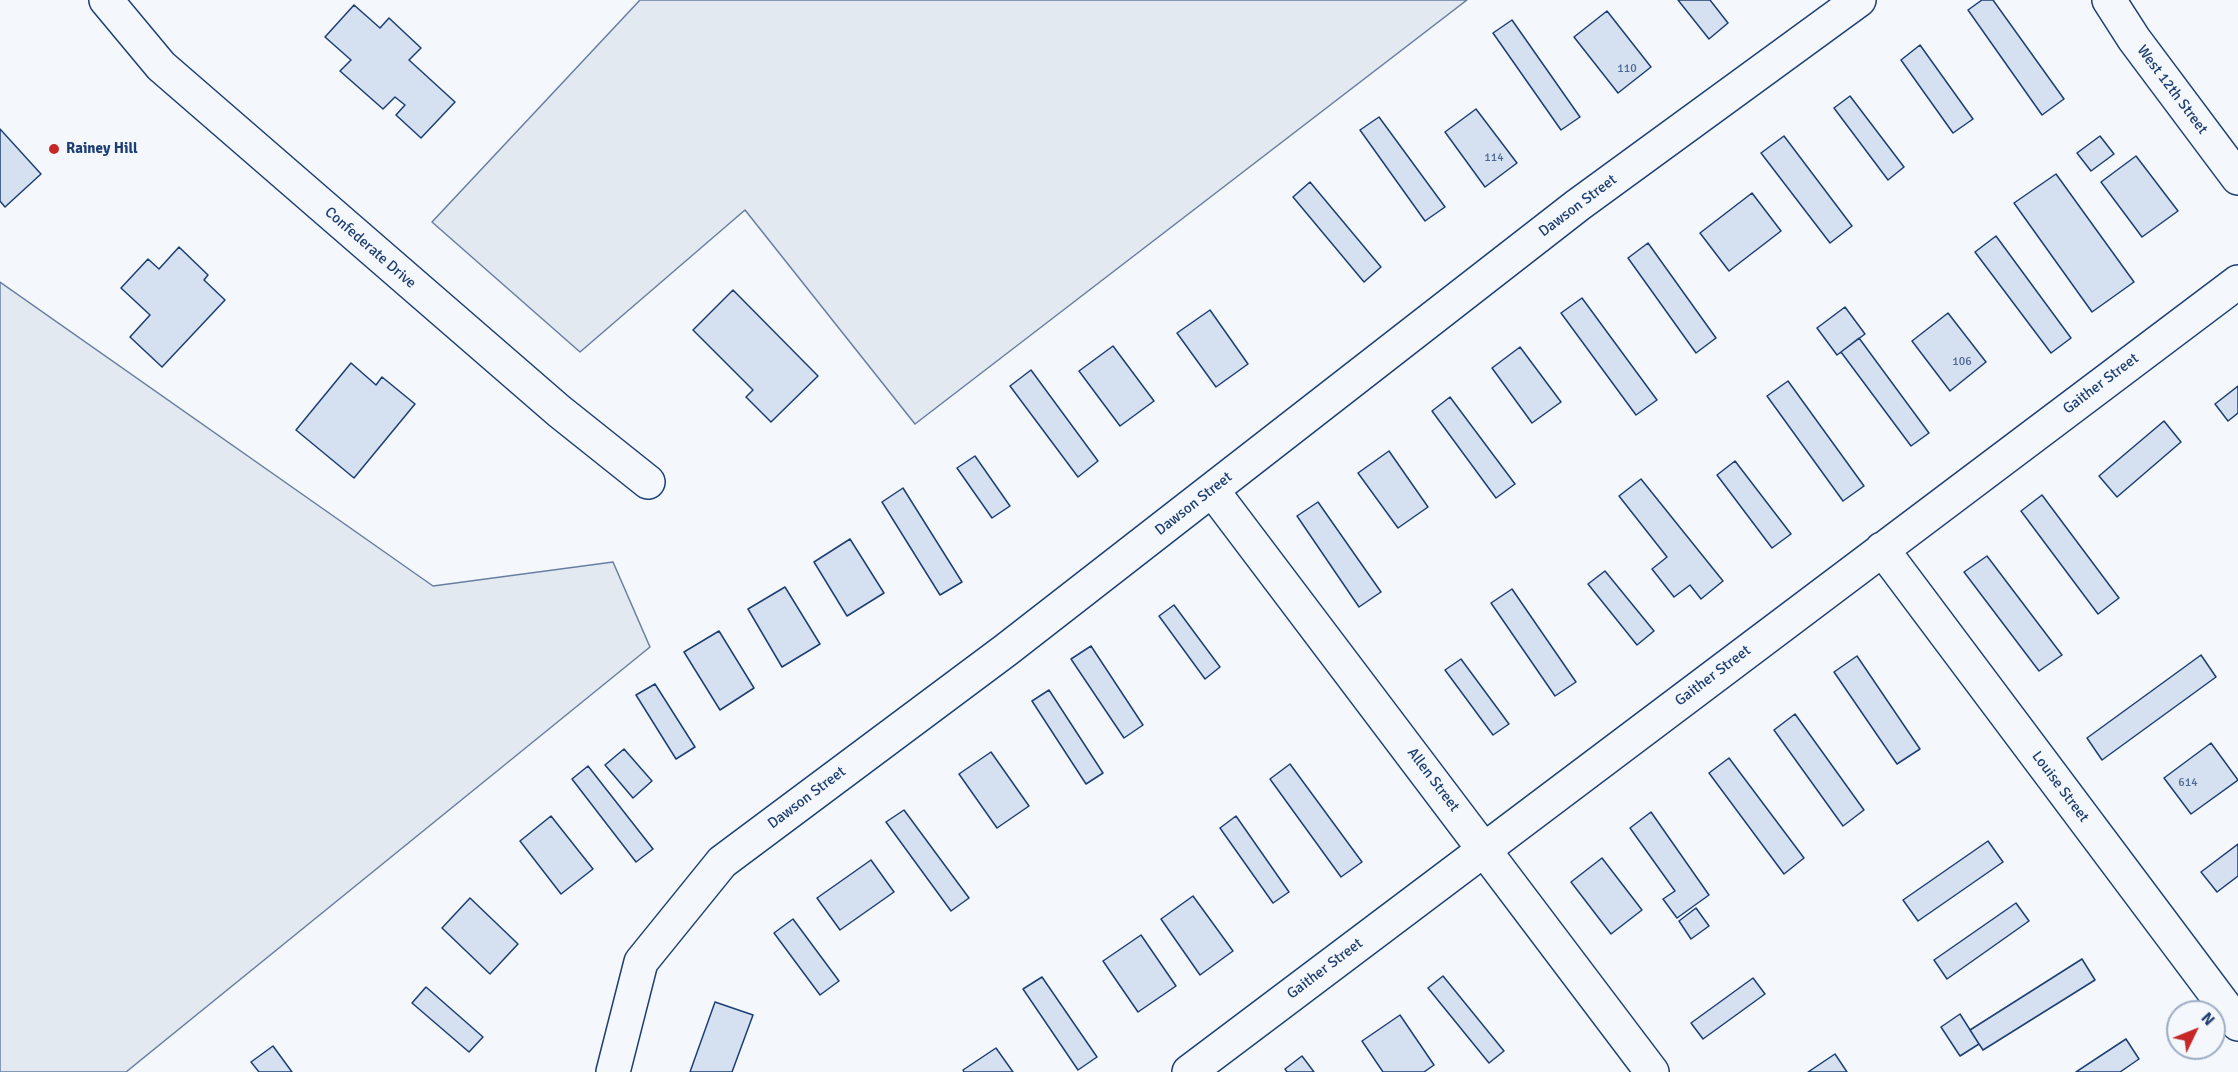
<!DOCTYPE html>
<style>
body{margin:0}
#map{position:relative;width:2238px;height:1072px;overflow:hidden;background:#f4f7fb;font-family:Signika,sans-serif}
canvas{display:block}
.north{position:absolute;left:2166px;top:1000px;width:60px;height:60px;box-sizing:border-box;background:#f4f7fb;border:2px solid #9eadc5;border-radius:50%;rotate:47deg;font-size:16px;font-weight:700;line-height:24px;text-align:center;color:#1d3f73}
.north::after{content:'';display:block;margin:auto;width:21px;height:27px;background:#c62828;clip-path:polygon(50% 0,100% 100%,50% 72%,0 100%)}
</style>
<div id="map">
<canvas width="2238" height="1072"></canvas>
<div class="north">N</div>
</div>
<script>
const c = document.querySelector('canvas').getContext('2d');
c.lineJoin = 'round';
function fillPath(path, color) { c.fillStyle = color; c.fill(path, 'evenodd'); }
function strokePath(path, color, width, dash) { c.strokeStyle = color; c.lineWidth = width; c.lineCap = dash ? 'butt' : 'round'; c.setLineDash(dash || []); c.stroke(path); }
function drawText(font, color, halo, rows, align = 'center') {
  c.font = font + ' Signika,sans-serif'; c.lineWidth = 4.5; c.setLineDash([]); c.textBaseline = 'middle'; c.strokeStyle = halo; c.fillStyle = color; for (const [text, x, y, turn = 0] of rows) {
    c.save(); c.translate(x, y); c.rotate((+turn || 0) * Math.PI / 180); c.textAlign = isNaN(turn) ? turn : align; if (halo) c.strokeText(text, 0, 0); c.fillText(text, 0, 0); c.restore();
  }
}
const green = new Path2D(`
 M640,0h827l-552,424 -170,-214 -165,142 -148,-130z
 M0,282l433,304 180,-24 37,85 -524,425h-126z`);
fillPath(green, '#e3e9f0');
strokePath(green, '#687fa3', 1.5);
const building = new Path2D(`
 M1678,0h32l18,23 -19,16z
 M1982,0h11l71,99 -22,16 -74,-105z
 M354,5l26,23 9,-10 32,30 -12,12 46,42 -34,36 -25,-23 9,-10 -10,-8 -12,12 -43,-38 11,-11 -26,-23z
 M1607,11l44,56 -33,26 -44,-56z
 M1512,20l68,97 -19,13 -68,-97z
 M1920,45l53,74 -20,14 -52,-73z
 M1850,96l54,71 -16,13 -54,-72z
 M1476,109l41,54 -32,24 -40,-55z
 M1379,117l66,90 -20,14 -65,-91z
 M0,129l41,45 -36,33 -5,-6z
 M1784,136l68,90 -22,17 -69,-90z
 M2100,136l14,18 -23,17 -14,-18z
 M2136,156l42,55 -36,26 -41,-55z
 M2056,174l78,108 -42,30 -78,-109z
 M1310,182l71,85 -17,15 -71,-85z
 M1752,193l29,38 -52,40 -29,-38z
 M1996,236l75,102 -20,15 -76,-101z
 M1648,243l68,95 -20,15 -68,-95z
 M179,247l29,28 -4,5 21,20 -63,67 -32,-30 20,-22 -29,-27 27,-29 11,10z
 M733,290l85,86 -47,46 -25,-25 7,-7 -60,-60z
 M1582,298l75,102 -21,15 -75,-102z
 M1845,307l20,27 -28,21 -20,-27z
 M1210,310l38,54 -32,23 -39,-54z
 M1948,313l38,49 -36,29 -38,-50z
 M1859,338l70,95 -18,13 -70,-94z
 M1113,346l41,55 -34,25 -41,-55z
 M1520,347l41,55 -29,21 -40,-55z
 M351,363l25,22 6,-8 33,27 -61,74 -58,-48z
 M1031,370l67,91 -20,16 -68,-91z
 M1788,381l76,105 -21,15 -76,-105z
 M2238,386v27l-10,8 -13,-17z
 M1450,397l65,87 -19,14 -64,-87z
 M2164,421l17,21 -64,55 -18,-21z
 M1389,451l39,56 -30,21 -40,-55z
 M975,456l35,50 -18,12 -35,-50z
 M1735,461l56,73 -19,14 -55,-73z
 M1641,479l82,102 -22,18 -11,-14 -16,12 -22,-28 15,-12 -48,-61z
 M903,488l59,94 -22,13 -58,-93z
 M2042,495l77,103 -21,16 -77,-103z
 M1318,502l63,90 -22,15 -62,-91z
 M850,539l34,54 -37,23 -33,-54z
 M1987,556l75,99 -23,16 -75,-99z
 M1605,571l49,60 -17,14 -49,-61z
 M785,587l35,57 -38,23 -34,-58z
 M1512,589l64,93 -21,14 -64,-93z
 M1174,605l46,62 -15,12 -46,-63z
 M719,631l35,57 -34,22 -36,-58z
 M1091,646l52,79 -19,13 -53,-79z
 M2201,655l15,22 -114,83 -15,-22z
 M1857,656l63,93 -23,15 -63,-92z
 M1461,659l48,65 -16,11 -48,-65z
 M655,684l40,63 -19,12 -40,-64z
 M1049,690l54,83 -17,11 -54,-83z
 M1795,714l69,96 -21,16 -69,-96z
 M2211,743l27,37 -47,34 -27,-36z
 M624,749l28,32 -19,17 -28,-33z
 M991,752l38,54 -32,22 -38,-54z
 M1729,758l75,100 -20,16 -75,-101z
 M1290,764l72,98 -21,15 -71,-98z
 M588,766l65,83 -17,13 -64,-83z
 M904,810l65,88 -18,13 -65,-89z
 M1651,812l58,83 -32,23 -14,-19 12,-8 -45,-63z
 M551,816l42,53 -32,25 -41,-53z
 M1236,816l53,76 -16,11 -53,-75z
 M1988,841l15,21 -85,59 -15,-21z
 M2238,844v32l-21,16 -16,-20z
 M1602,858l40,52 -31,24 -40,-52z
 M871,860l23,32 -54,38 -23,-32z
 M1193,896l40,55 -33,24 -39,-56z
 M470,898l48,46 -28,30 -48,-46z
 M2016,903l13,18 -82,58 -13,-19z
 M1696,908l13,18 -18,13 -12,-18z
 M793,919l46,62 -19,14 -46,-62z
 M1141,935l35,51 -38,26 -35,-51z
 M2082,959l13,21 -112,70 -13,-20z
 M1443,976l61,75 -15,12 -61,-75z
 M1042,977l55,80 -19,13 -55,-81z
 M1753,978l12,16 -62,45 -12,-16z
 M426,987l57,50 -14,15 -57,-49z
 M715,1002l38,13 -21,57h-42z
 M1960,1014l19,30 -19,12 -19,-29z
 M1400,1015l34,50 -10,7h-41l-21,-31z
 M2126,1039l13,20 -19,13h-44z
 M273,1046l19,26h-33l-8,-10z
 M996,1048l17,24h-49l-1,-2z
 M1835,1054l12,18h-39z
 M1302,1056l12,16h-27l-2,-3z`);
fillPath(building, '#d5e0f0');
strokePath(building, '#1d3f73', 1.5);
const street = new Path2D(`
 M106,0l55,66 398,345 89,71
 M2109,0l25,39 104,139
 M1212,490l440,582
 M1882,549l356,475
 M613,1072l28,-110 81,-100 284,-212 572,-445 281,-205
 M1189,1072l1049,-790`);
strokePath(street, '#1d3f73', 36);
strokePath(street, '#f4f7fb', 33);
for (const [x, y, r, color] of [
 [54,149,6,"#c62828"]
]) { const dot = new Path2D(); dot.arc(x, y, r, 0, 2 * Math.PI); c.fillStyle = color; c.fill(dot); strokePath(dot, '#f4f7fb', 2); }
drawText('12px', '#4b6792', null, [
 ["110",1627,69],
 ["114",1494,158],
 ["106",1962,362],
 ["614",2188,783]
]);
drawText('15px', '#1d3f73', '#f4f7fb', [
 ["West 12th Street",2172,90,53],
 ["Dawson Street",1578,206,-37],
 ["Confederate Drive",370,248,41],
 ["Gaither Street",2101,384,-37],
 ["Dawson Street",1194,504,-38],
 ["Gaither Street",1713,676,-37],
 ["Allen Street",1433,780,53],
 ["Louise Street",2060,787,53],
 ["Dawson Street",807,798,-37],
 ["Gaither Street",1325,969,-37]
]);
drawText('bold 15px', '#1d3f73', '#f4f7fb', [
 ["Rainey Hill",66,149]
], 'left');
</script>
